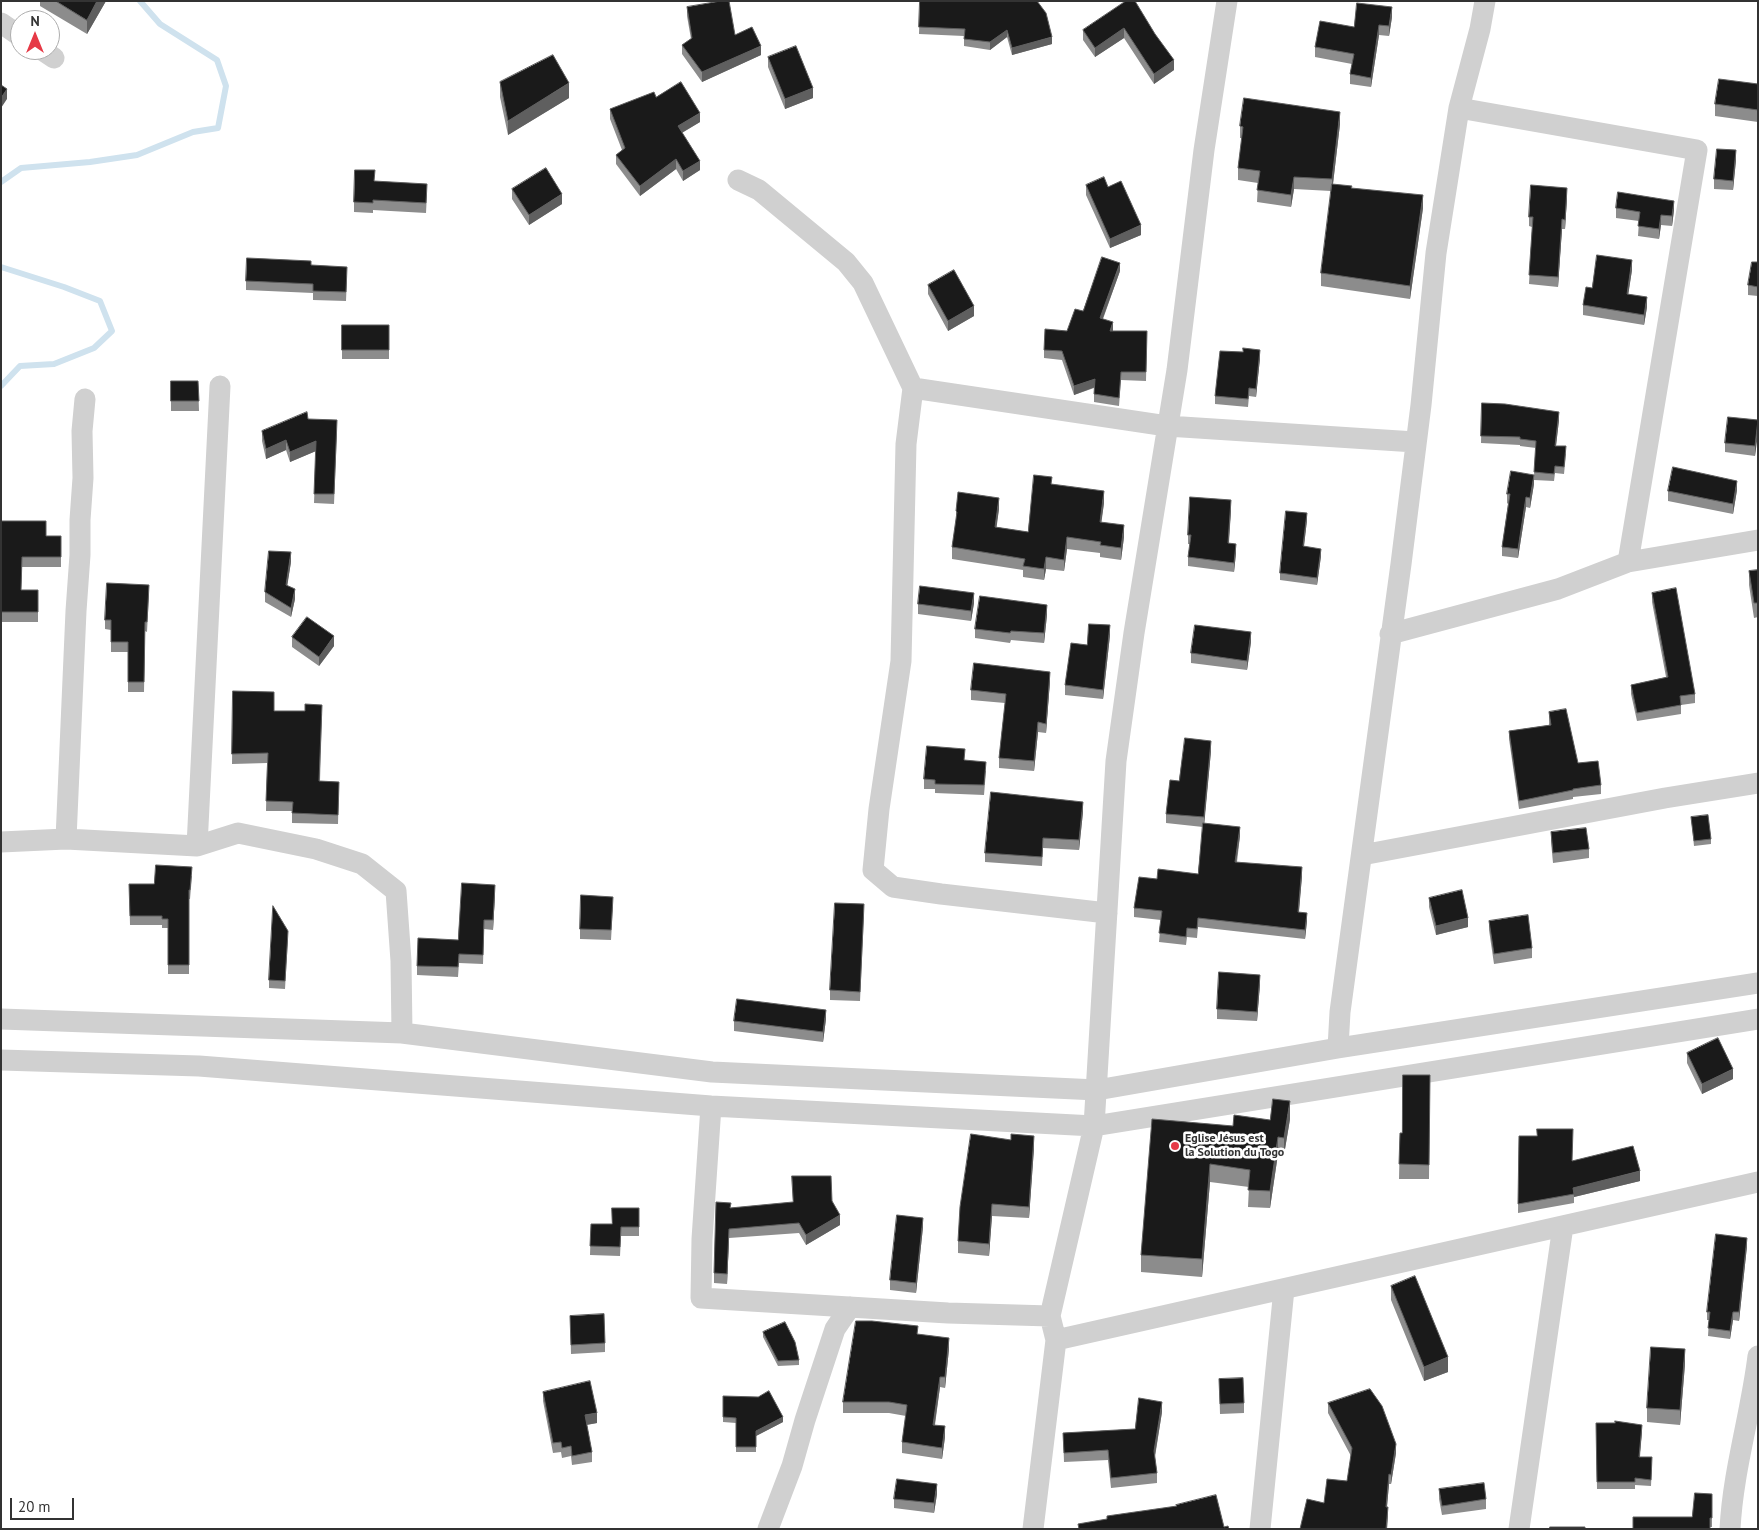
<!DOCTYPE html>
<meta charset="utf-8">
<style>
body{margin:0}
#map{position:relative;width:1759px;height:1530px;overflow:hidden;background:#fff;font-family:"PT Sans",sans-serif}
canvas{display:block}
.frame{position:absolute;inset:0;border:2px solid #333;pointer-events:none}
.north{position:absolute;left:10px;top:10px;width:50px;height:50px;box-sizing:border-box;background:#fff;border:1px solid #adadad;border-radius:50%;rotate:0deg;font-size:14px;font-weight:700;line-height:20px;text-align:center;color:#333}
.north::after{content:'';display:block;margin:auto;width:18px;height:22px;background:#e63946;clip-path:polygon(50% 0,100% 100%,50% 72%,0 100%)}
.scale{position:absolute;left:10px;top:1498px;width:64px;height:22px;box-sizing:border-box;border:2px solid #333;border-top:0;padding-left:6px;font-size:15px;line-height:18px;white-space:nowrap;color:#333;-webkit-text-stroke:4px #fff;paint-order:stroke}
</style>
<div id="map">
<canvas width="1759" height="1530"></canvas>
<div class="frame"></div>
<div class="north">N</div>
<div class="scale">20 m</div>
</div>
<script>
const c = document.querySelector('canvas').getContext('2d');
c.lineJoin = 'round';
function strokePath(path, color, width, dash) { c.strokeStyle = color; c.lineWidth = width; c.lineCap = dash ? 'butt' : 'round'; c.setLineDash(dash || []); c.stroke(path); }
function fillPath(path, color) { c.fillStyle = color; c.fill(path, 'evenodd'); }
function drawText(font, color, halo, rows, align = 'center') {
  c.font = font + ' "PT Sans",sans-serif'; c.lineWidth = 5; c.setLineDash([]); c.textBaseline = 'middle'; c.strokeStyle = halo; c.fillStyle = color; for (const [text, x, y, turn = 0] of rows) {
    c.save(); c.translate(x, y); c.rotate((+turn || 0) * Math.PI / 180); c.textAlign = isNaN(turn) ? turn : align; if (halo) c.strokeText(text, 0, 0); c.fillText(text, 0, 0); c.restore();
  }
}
strokePath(new Path2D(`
 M1,182l20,-14 69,-6 47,-7 56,-23 25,-4 8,-42 -9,-26 -57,-36 -20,-23
 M1,267l63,20 36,14 12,30 -18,17 -40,16 -34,2 -19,20`), '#cfe2ee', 6);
strokePath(new Path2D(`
 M1,23l19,13
 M42,50l12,8
 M1459,108l238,42 -69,412
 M738,180l21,10 87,72 17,21 50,105 -7,56 -5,217 -22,148 -6,61 20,17 48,7 166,19
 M913,388l254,38 248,16
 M1390,634l168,-45 70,-27 130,-22
 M66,839l10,-228 4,-56v-35l3,-42 -1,-47 3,-32
 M1,842l65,-3 131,7 41,-13 78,16 46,15 34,27 5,70 1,72
 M197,846l23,-460
 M1362,855l303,-57 93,-15
 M1,1019l401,14 310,39 385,18 241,-42 420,-65
 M1338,1048l2,-36 61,-448 20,-159 15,-152 23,-145 21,-79 5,-28
 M1,1060l198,6 512,40 383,20 664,-107
 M711,1106l-9,133 -1,59 247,15 102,3
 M1056,1340l702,-158
 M768,1529l24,-63 13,-46 30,-91 15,-22
 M1033,1529l23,-189 -6,-24 44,-190 22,-365 18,-128 43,-263 27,-220 23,-149
 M1260,1529l24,-240
 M1519,1529l44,-303
 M1730,1529c3,-59 21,-115 28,-173`), '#d0d0d0', 21);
fillPath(new Path2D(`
 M40,1h66l-19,33 -47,-28z
 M920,1l132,43 -40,11 -5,-18 -17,13 -26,-4v-10l-45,-2z
 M1126,1l48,69 -20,14 -30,-46 -29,19 -12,-17v-10z
 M687,7l48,28 26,20 -59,27 -20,-28v-9l9,-6 -4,-23z
 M1392,17l-3,19 -10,-1 -8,52 -21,-3v-10l2,-10 -37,-7v-10l39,-20z
 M768,57l45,41 -28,11 -17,-42z
 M500,82l69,16 -61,37 -8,-38z
 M1758,84v38l-43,-6v-12z
 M656,97l44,25 -18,11 18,37 -17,11 -7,-12 -36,27 -24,-32v-9l6,-5 -12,-31v-10z
 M1340,124l-7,60 90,24 -13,91 -89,-13v-13l10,-82 -37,-2 -3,18 -34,-5 1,-19 -20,-3v-12l4,-30h-2v-12z
 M1736,160l-3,30 -19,-1v-10z
 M375,181l52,12 -1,20 -53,-3v3l-19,-1v-10z
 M1086,185l55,50 -31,13 -24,-53z
 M512,189l50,15 -33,21 -17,-26z
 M1567,198l-2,31h-3l-4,58 -29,-3 3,-57 -3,-1v-9z
 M1616,208l58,2 -2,16 -11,-1 -2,14 -21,-3 1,-15 -23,-3z
 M1758,262v34l-10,-1v-10z
 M311,265l36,11 -1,25 -33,-1v-7l-67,-3v-9z
 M1632,270l-4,24 19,13 -3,18 -61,-10v-10l9,-17z
 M1120,271l-17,48 10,12h34l-1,50 -25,-1 -2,26 -25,-4v-14l-20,7 -12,-35 -18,-2v-8l23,-19 16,-20z
 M928,285l46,31 -26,15 -20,-37z
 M342,325h47v34h-47z
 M1260,358l-4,39 -7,-1 -1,11 -33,-3v-8z
 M171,381h27l1,30h-28z
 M1482,403l77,17 -3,26 10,8 -2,20 -9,-1 -1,8 -20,-1v4l-4,24 -4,-1 -8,51 -16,-2v-9l6,-43 -1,-1v-9l27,-19 2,-27 -16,-2v-1l-39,-2z
 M308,419l29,11 -3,74 -20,-1 2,-52 -26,11 -4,-12 -20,9 -4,-18v-10z
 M1758,420l-3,36 -30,-4v-9z
 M1052,484l52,19 -3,19 23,15 -3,23 -21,-3v-4l-33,-4 -3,22 -18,-2 -2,11 -21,-3v-7l-71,-11v-12l4,-26v-10l43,-2 -3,18 32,5z
 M1737,490l-4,24 -65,-13v-10z
 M1231,510l-2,33 7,10 -2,19 -46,-6v-9l2,-13h-2v-9z
 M1307,520l-3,26 17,10 -4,29 -37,-5v-7z
 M1,521l45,15h15v31h-39l-1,23h17v32h-37z
 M291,562l-4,23 8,14 -4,18 -26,-15v-10z
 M1758,570v47l-4,1 -5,-33v-14z
 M1652,593l43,101v9l-14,2v9l-44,7 -6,-27v-9l35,-8 -14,-75z
 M149,594l-2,38 -2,-1 -1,61h-16v-40h-17v-22l-6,-1v-9z
 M974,603l-3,18 -53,-7v-10z
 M1047,615l-3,28 -33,-3 -1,3 -35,-5v-9z
 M1110,635l-7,64 -38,-4v-10l22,-40z
 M292,637l42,9 -15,20 -27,-19z
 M1251,642l-4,28 -56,-7v-10z
 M1050,681l-4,52 -8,-1 -4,39 -35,-3v-10l6,-55 -34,-3v-10z
 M233,691l41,20 48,3 -2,67 19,1 -1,42 -46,-1v-12h-26l1,-48 -35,1z
 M1549,712l29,51 23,22v9l-28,3v2l-54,10 -10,-70v-8l40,-6z
 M1211,751l-7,72 36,13 -3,26 65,14 -3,36 8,9 -2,18 -107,-12 -1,11 -10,-1 -1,8 -27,-3 2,-22 -27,-3v-9l23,-29 41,-5 5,-47 -37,-4v-9l13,-33z
 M965,760l21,11 -2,24 -49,-2v-4h-11v-10z
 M1083,812l-4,38 -36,-2 -1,18 -57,-4v-9z
 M1691,817l20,22v5l-17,2z
 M1551,832l38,17v9l-36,5 -2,-21z
 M192,876l-2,23h-1v75h-21v-46h-6v-3h-32l-1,-41h25z
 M495,894l-2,36 -9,-1 -1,35 -24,-1 -1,14 -41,-2v-9l41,-26z
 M1429,898l39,29 -32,8 -7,-28z
 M613,906l-2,34 -31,-1v-10z
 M864,914l-4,87 -30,-1v-10z
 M1489,921l43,27v10l-38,6 -5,-34z
 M288,938l-3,51 -16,-1v-8z
 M1260,984l-3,37 -40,-2v-10z
 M826,1019l-3,23 -89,-11v-10z
 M1687,1053l46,26 -31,15 -15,-31z
 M1430,1075l-1,104h-30l1,-46h2z
 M1290,1119l-6,36 -6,-1 -8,54 -22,-1 1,-20 -39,-5 -8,95 -61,-5v-17l92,-129 37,-6z
 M1519,1136l53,25 68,20 -66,16v6l-56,10z
 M1034,1148l-5,70 -37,-2 -3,40 -31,-3v-12z
 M832,1201l8,24 -34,20 -7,-12 -70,5 -2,46 -13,-1v-10l17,-65z
 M639,1208v28h-18l-1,20 -30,-1 1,-31h21z
 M923,1227l-7,66 -26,-3v-10z
 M1747,1246l-8,75 -6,-1 -3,19 -22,-3 1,-16h-2v-8z
 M1391,1286l57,86 -24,9 -33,-81z
 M570,1316l35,27v9l-34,2z
 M763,1332l36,28v5l-21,1 -15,-29z
 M918,1335l31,14 -4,39 -5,-1 -5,38 10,12 -3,22 -40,-6v-11l4,-26 -17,-3h-46v-11z
 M1685,1364l-5,61 -33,-3v-14z
 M1219,1379l25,24v10l-24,1z
 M543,1392l54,31 -10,2 5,27v10l-20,3 -1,-9 -9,2 -1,-6 -8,1 -10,-52z
 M723,1396l60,26 -27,14v16h-20v-29l-13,-1z
 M1328,1403l68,50 -5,31h-2l-2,23 1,10 -1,12h-87l47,-48 4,-25 -23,-43z
 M1162,1412l-7,45 2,16v10l-46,5 -3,-28 -44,2 -1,-29 72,-4z
 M1596,1423l46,8 -2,26 12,7 -1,22 -16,-1v4h-38z
 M1439,1489l47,10v10l-44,6 -3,-16z
 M937,1494l-3,19 -40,-5v-9z
 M1712,1494v33h-2l-18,-10z`), '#8c8c8c');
fillPath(new Path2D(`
 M97,1h9l-19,33v-14z
 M1392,7v10l-3,19v-10z
 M1379,25v10l-8,52v-9z
 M1124,28v10l-29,19v-9z
 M1007,30v7l-17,13v-8z
 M1052,37v7l-40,11v-7z
 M761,46v9l-59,27v-10z
 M1174,60v10l-20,14v-10z
 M569,83v15l-61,37v-14z
 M813,88v10l-28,11v-10z
 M7,89v10l-6,9v-10z
 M1340,112v12l-8,68v-13z
 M700,113v9l-22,13v-9z
 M1736,150v10l-3,30v-9z
 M676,159v10l-36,27v-10z
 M700,161v9l-17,11v-10z
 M1294,177v12l-3,18v-12z
 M1567,188v10l-2,31v-9z
 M562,194v10l-33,21v-10z
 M1423,195v13l-13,91v-13z
 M1674,201v9l-2,16v-10z
 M1661,215v10l-2,14v-10z
 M1562,219v10l-4,58v-10z
 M1141,225v10l-31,13v-9z
 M1632,260v10l-5,33v-9z
 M1120,263v8l-20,55v-8z
 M1647,297v10l-3,18v-10z
 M974,306v10l-26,15v-10z
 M1113,322v9h-3z
 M1260,350v8l-4,39v-8z
 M1095,379v8l-21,8v-9z
 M1559,412v8l-4,34v-8z
 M1758,424v10l-3,22v-10z
 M286,440v10l-20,9v-10z
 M316,441v10l-26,11v-10z
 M1534,475v9l-4,24v-10z
 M1737,481v9l-4,24v-10z
 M1104,491v12l-4,30v-11z
 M1526,497v10l-8,51v-9z
 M999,498v11l-4,30v-12z
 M1231,500v10l-3,42v-9z
 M1307,513v7l-4,34v-8z
 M1124,525v12l-3,23v-12z
 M1067,537v12l-3,22v-11z
 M1236,544v9l-2,19v-9z
 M1321,549v7l-4,29v-7z
 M291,552v10l-5,32v-9z
 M1046,557v12l-2,11v-11z
 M295,589v10l-4,18v-9z
 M974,593v10l-3,18v-10z
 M1047,605v10l-3,28v-10z
 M1110,625v10l-7,64v-9z
 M1251,632v10l-4,28v-9z
 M334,636v10l-15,20v-9z
 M1050,672v9l-4,52v-9z
 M1038,722v10l-4,39v-10z
 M1211,741v10l-7,76v-10z
 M1083,802v10l-4,38v-10z
 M1240,827v9l-5,34v-8z
 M1302,867v9l-4,45v-9z
 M495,885v9l-2,36v-10z
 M1307,913v8l-2,18v-9z
 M1468,918v9l-32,8v-9z
 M1260,975v9l-3,37v-9z
 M826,1010v9l-3,23v-10z
 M1733,1069v10l-31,15v-10z
 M1290,1101v18l-6,36v-17z
 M1034,1136v12l-5,70v-11z
 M1278,1137v17l-8,54v-17z
 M1210,1164v18l-8,95v-18z
 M1640,1171v10l-66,16 -1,-9z
 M992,1204v12l-3,40v-12z
 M840,1215v10l-34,20v-10z
 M923,1218v9l-7,66v-10z
 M729,1229v9l-2,46v-10z
 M1747,1238v8l-8,75v-9z
 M1733,1312v8l-3,19v-8z
 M949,1338v11l-4,39v-11z
 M1685,1349v15l-5,61v-15z
 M1448,1357v15l-24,9v-14z
 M940,1377v10l-7,49v-11z
 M1162,1402v10l-8,49v-10z
 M597,1413v10l-12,2v-10z
 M783,1417v5l-27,14v-5z
 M1642,1425v6l-3,32v-6z
 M945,1426v11l-3,22v-11z
 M1396,1444v9l-5,31v-9z
 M1389,1474v10l-3,33v-10z
 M937,1484v10l-3,19v-10z
 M1388,1507l-1,22h-1z`), '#5f5f5f');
const building = new Path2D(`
 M56,1h41l-10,19z
 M721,1h8l6,34 17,-8 9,19 -59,26 -20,-27 10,-7 -5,-31z
 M920,1h117l9,12 6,24 -40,11 -5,-18 -17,12 -26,-3 1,-10 -46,-2z
 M1126,1h9l20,33 19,26 -20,14 -30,-46 -29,20 -12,-18z
 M1357,3l35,4 -3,19 -10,-1 -8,53 -21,-4 4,-20 -39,-7 5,-26 34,6z
 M796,46l17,42 -28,11 -17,-42z
 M553,55l16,28 -61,38 -8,-39z
 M1719,79l39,5v26l-43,-6z
 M681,82l19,31 -22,13 22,35 -17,10 -7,-12 -36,27 -24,-31 9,-7 -15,-39 44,-17 2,5z
 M1,85l6,4 -6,9z
 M1244,98l96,14 -8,67 -38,-2 -3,18 -34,-5 3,-19 -22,-3 5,-41 -3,-1z
 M1717,149l19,1 -3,31 -19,-2z
 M546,168l16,26 -33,21 -17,-26z
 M355,170h20l-1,11 53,3 -1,19 -53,-3v3l-19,-1z
 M1104,177l4,10 13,-6 20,44 -31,14 -24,-54z
 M1332,184l20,2 -1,2 72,7 -13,91 -89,-13z
 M1531,185l36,3 -2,32 -3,-1 -4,58 -29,-2 4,-58h-4z
 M1618,192l56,9 -2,15 -11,-1 -2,14 -21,-3 2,-14 -24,-4z
 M1597,255l35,5 -5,34 20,3 -3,18 -61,-10 3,-18 6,1z
 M1102,257l18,6 -20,55 13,4 -3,9h37l-1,41h-25l-2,26 -25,-4 1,-15 -21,7 -12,-35 -18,-1 1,-21 22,2 8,-22 8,2z
 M247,258l64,3v4l36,2 -1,25 -33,-1v-7l-67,-3z
 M1752,262h6v25l-10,-2z
 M954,270l20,36 -26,15 -20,-36z
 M342,325h47v25h-47z
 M1243,348l17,2 -4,39 -7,-1 -1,11 -33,-3 5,-45 23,1z
 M171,381h27l1,20h-28z
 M1482,403l23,1 54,8 -4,34h11l-2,21 -9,-1 -1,8 -20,-2 2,-31 -16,-2v-2l-39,-1z
 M307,412l1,7 29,1 -3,74h-20l2,-53 -26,11 -4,-12 -20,9 -4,-18z
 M1728,417l30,3 -3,26 -30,-3z
 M1673,467l64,14 -4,23 -65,-13z
 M1511,471l23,4 -4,23 -4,-1 -8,52 -16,-2 8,-53h-3z
 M1034,475l18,2 -1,7 53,7 -4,31 24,3 -3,23 -21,-3 1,-3 -34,-5 -3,23 -18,-3 -2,12 -21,-3 2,-7 -73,-12 5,-35 -1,-1 2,-19 41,6 -4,29 33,5z
 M1190,497l41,3 -3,43 8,1 -2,19 -46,-6 3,-22h-3z
 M1286,511l21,2 -4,33 18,3 -4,29 -37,-5z
 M1,521h45v15h15v21h-39l-1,33h17v22h-37z
 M269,551l22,1 -5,33 9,4 -4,19 -26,-16z
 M1758,570v33h-4l-5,-32z
 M107,583l42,2 -2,37h-2l-1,60h-16v-40h-17v-22h-6z
 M920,586l54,7 -3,18 -53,-7z
 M1676,588l19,106 -15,2 1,9 -44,8 -6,-28 37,-8 -16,-84z
 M980,596l67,9 -3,28 -33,-2 -1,2 -35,-4z
 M307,617l27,19 -15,21 -27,-20z
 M1089,624l21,1 -7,65 -38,-5 6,-42 16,2z
 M1195,625l56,7 -4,29 -56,-8z
 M974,663l76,9 -4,52 -8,-2 -4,39 -35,-3 7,-64 -35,-4z
 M233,691l41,1v19h31v-7l17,1 -3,76 20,1 -1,33 -46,-2 1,-11 -27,-1 2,-48 -36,1z
 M1566,709l12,54 20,-2 3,24 -28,4v1l-54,11 -10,-70 42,-6 -2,-13z
 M1185,738l26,3 -7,76 -38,-3 4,-34 9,1z
 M927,746l38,3 -1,11 22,2 -2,23 -49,-1v-4l-11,-1z
 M991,792l92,10 -4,38 -36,-2 -1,19 -57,-4z
 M1708,815l3,24 -17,2 -3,-24z
 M1203,823l37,4 -5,35 67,5 -4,45 9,1 -2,17 -107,-12 -1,11 -10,-1 -1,9 -27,-4 3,-22 -28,-3 5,-31 18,2 1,-10 40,5z
 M1586,828l3,21 -36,4 -2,-21z
 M156,865l36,2 -2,23h-1v75h-21v-46h-6v-3h-32l-1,-32h25z
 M462,883l33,2 -2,35h-9l-1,35 -24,-1 -1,13 -41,-1 1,-28 40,2z
 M1462,890l6,28 -32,8 -7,-28z
 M581,895l32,2 -2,33 -31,-1z
 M835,903l29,1 -4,88 -30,-2z
 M273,906l15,25 -3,50 -16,-1z
 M1528,915l4,33 -38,6 -5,-33z
 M1219,972l41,3 -3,37 -40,-3z
 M737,999l89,11 -3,22 -89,-11z
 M1718,1038l15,31 -31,15 -15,-31z
 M1403,1075h27l-1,90 -30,-1 1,-31h2z
 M1273,1099l17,2 -6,37 -6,-1 -8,54 -22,-1 2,-20 -40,-6 -8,95 -61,-4 11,-136 81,7 1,-11 36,5z
 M1537,1129h36l-1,32 61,-15 7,25 -67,17 1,6 -56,10 1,-68h18z
 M971,1134l40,6v-6l23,2 -5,71 -37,-3 -3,40 -31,-3 2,-34z
 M792,1176h39l1,25 8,14 -34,20 -7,-12 -70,6 -2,45 -13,-1 2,-71 15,1 -1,5 63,-6z
 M612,1208h27v19h-18l-1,20 -30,-1 1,-22h21z
 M897,1215l26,3 -7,65 -26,-3z
 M1716,1234l31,4 -8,74h-6l-3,19 -22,-3 2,-16h-3z
 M1415,1276l33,81 -24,10 -33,-81z
 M604,1314l1,29 -34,2 -1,-29z
 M856,1321h16l46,5 -1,8 32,4 -4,39h-5l-7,48 12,1 -3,22 -40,-6 5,-37 -18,-3h-46z
 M785,1322l10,20 4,18 -21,1 -15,-29z
 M1651,1347l34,2 -5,61 -33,-2z
 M1243,1378l1,25 -24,1 -1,-25z
 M590,1381l7,32 -12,2 7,37 -20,4 -1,-10 -9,2 -1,-6 -8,1 -10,-51z
 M1370,1389l12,17 14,38 -5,31 -2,-1 -3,33h2l-2,22h-86l7,-30 17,4 3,-24 20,2 5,-33 -24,-45z
 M769,1391l14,26 -27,14v16h-20v-29l-13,-1v-21l35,1z
 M1139,1398l23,4 -8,49 3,22 -46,5 -3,-28 -44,3 -1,-20 72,-4z
 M1615,1421l27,4 -3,32h13l-1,23 -16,-2v4h-38l-1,-59h19z
 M897,1479l40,5 -3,19 -40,-4z
 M1484,1483l2,16 -44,7 -3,-17z
 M1695,1493l17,1v24h-2v11h-77v-12h59z
 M1216,1495l8,32 4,-1 1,3h-150l-1,-5 29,-5v-3l70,-10 -1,-1z
 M1550,1527h35v2h-35z`);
fillPath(building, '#1a1a1a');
strokePath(building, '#5f5f5f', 1);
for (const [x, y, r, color] of [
 [1175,1146,5,"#e63946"]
]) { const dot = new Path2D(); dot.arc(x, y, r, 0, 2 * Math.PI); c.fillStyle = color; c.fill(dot); strokePath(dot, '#fff', 2); }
drawText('bold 12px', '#333', '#fff', [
 ["Eglise Jésus est",1185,1139],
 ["la Solution du Togo",1185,1153]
], 'left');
</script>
